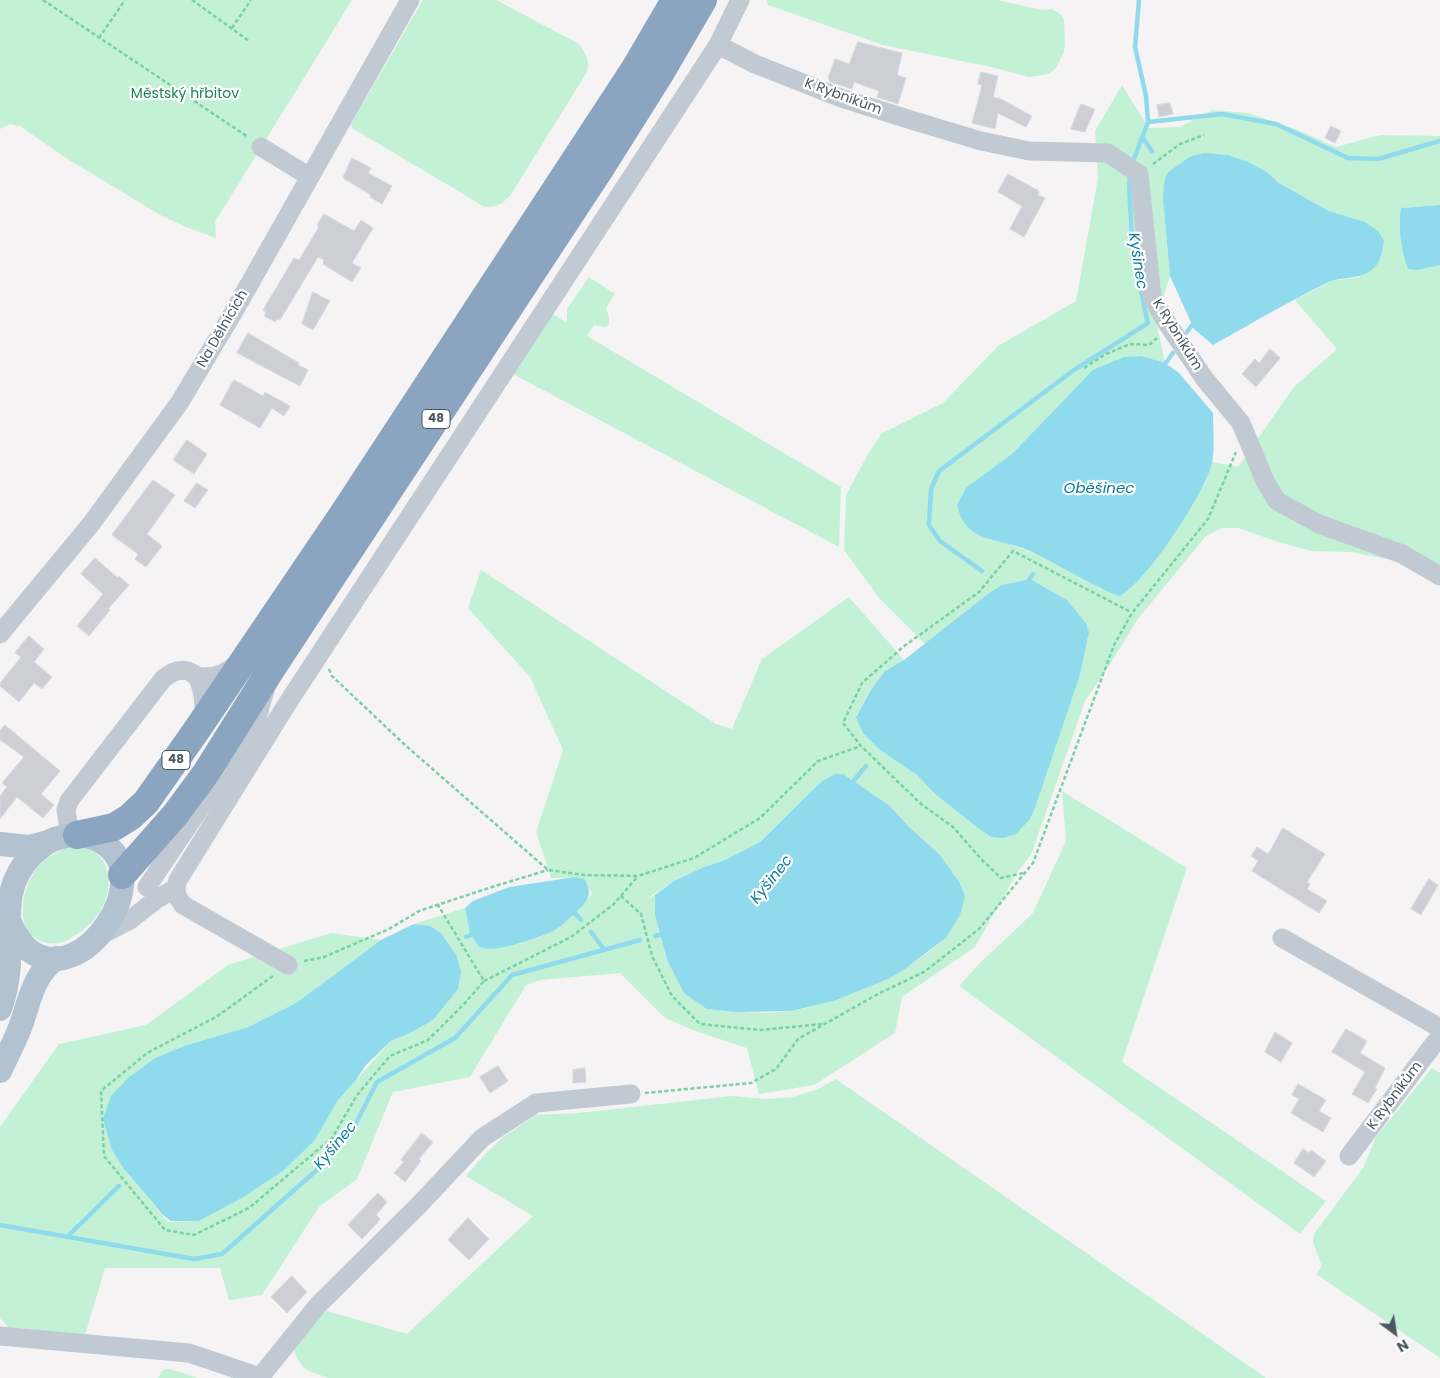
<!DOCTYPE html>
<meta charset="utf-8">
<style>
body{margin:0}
#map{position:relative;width:1440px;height:1378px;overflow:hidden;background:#f5f3f3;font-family:Poppins,sans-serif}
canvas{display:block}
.north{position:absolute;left:1370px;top:1308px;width:50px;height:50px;-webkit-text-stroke:4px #fff;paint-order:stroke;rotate:149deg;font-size:14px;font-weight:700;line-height:20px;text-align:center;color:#4a5661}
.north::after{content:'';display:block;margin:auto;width:18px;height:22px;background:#4a5661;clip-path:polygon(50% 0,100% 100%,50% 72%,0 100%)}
</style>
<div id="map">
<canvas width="1440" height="1378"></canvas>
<div class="north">N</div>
</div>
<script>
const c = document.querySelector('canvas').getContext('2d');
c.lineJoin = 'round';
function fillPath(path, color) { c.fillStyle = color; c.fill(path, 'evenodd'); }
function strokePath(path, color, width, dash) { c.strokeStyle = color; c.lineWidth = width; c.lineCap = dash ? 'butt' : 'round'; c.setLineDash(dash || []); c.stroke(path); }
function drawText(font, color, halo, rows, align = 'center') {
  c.font = font + ' Poppins,sans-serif'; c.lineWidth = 4.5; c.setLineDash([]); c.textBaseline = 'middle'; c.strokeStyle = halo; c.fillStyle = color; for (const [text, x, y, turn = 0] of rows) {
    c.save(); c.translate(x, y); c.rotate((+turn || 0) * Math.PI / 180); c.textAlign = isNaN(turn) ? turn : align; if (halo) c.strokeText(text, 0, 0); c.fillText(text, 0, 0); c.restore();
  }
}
fillPath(new Path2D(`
 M0,0h352l-137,222 1,16 -30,-11 -24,-11 -96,-58 -46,-32 -10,-2 -10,5z
 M423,0h73l83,44c7,10 11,15 8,28l-77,124c-8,8 -13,11 -25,11l-133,-79 -1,-4z
 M766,0h231l45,10 10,-1 9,6 3,5 1,23 -1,9 -8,16 -7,6 -20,3 -38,-10 -108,-22 -115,-40z
 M1122,85l27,43 31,-1 33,-17 35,3 50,17 38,17 44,-12 60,1v69l-39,3 17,62 22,-5v302l-50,-25 -3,17 -36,-7 -39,-1 -34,-9 -39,-14h-17l-16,8 -69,84 -25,41 -27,40 -54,154 -13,16 -43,76 -73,50 -7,36 -81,52 -55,9 -12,-46 -52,-17 -30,-13 -45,-45 -80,7 -14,5 -56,92 -77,15 -36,87 -38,28 -57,88 -33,5 -9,-32h-115l-20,67 -77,-8 -8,-9v-191l59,-83 87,-19 82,-60 103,-32 50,7 -85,63 -48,24 -64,19 -29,12 -31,111 44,53 31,-1 43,-23 41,-27 55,-71 53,-59 17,-7 48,-80c-14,-21 -16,-27 -42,-30l51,-16 5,26 9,13 13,2 48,-12 15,-7 26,-22 11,-14c-10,-22 -20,-15 -41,-16l-15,-46 27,-82 -33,-73 -62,-69 13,-38 235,154 16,5 30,-70 87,-62 55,63 -19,11 -14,19 -15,26 41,44 20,15 18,19 43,34 13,9 39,-18 5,-11 45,-133 9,-43 -3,-9 -19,-23 -37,-21 -28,6 -77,59 -45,-45 -36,-49 2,-55 21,-39 14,-22 62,-31 55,-57 78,-45 22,-123 -3,-47zM1195,155l72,17 12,11 50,28 36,11 -6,55 -27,4 -37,19 42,49 -43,38 -56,80 -26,-5 -7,21 -104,106 -46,-26 -26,-12 -53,-18 -9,-45 46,-35 25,-25 104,-72 23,7 -9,-43 14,-44 -7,-77 4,-26zM821,782l69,24 20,22 36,110c-37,32 -81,54 -128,66 -9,3 -18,6 -26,7 -28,4 -58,0 -85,-2l-52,-96v-18l-11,6 30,-20 30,-14 21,-7 35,-18z
 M589,277l26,17 -9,14 3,9v8l-4,2 -11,-2 -7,11 254,151 -2,60 -328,-174 40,-60 16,10v-14z
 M1062,791l125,77 -65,194 204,139 -26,33 -341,-248 20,-22 54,-51 33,-72z
 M72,847c39,-1 45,38 27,66 -6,10 -15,17 -25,23 -7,5 -16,9 -25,7 -38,-5 -29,-56 -10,-77 9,-10 20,-16 33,-19z
 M1432,1068l8,5v285l-124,-84 6,-8 -9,-23 1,-9 49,-66 13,-31z
 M836,1079l430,299h-937c-20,-7 -29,-7 -35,-29l13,-21 20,-17 80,23 126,-118 -67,-40 20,-23 16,-15 33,-23 43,-2 154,-17 34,3 27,-2 25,-8z
 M166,1369c12,1 21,6 32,9h-40l4,-7z`), '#c3f1d5');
fillPath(new Path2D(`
 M1205,153l23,2 20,7 19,10 12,11 50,28 36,11 13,9 6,10c-2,10 -3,21 -11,28 -13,11 -30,7 -44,13 -40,19 -78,42 -116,63l-19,-16 -24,-53 -7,-77 1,-16 3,-10 21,-15 7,-3z
 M1440,205v60l-22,5 -10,-1c-7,-19 -10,-42 -7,-61z
 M1142,356l23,7 14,10 34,40c0,14 2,36 -1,50 -6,28 -67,122 -93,133 -31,-12 -59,-31 -89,-45 -17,-8 -39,-9 -55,-18 -11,-7 -15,-16 -18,-28l9,-17 47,-35 80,-83 31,-13z
 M1030,579l37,21 19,23 3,9 -9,43 -45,133 -5,11 -14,15 -13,4 -12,-1 -13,-9 -43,-34 -18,-19 -38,-26 -16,-16 -7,-16 15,-27 14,-19 19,-11 84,-66 14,-9z
 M835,774h8l47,32 20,22 30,27 19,27 6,14 -5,19 -14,23 -44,33 -14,8 -52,21 -44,11 -56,1 -29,-3 -23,-16 -16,-31 -13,-47v-20l19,-14 30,-14 21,-7 35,-18 61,-60z
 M575,877l9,2c11,15 2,25 -10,35 -6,5 -13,13 -21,17 -11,6 -50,18 -62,18 -4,0 -8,-1 -12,-2l-9,-13 -5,-26 8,-7 36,-14z
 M414,924l16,2 11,7 15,21 5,18 -3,17 -25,31 -25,14 -17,7 -25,24 -10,15 -18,20 -24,41 -31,30 -41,27 -43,23h-28l-8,-6 -39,-46 -12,-19 -9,-31 8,-23 17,-18 27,-20 29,-12 64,-19 48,-24 85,-63z`), '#90daee');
strokePath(new Path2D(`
 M1139,0l-4,47 11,49 2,26
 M1142,137l10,14
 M1132,164l16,-42 74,-8 54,10 72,34 30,1 62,-18
 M1187,332l8,-11
 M1162,368l11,-15
 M982,571l-42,-30 -11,-16 2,-36 8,-18 135,-101 74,-47 -15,-68 -4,-69 1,-12
 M1027,583l6,-9
 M851,784l15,-18
 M571,914l4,-1 6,7
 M591,932l13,17
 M655,936l9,-2
 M466,937l9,-4
 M0,1225l194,34 28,-5 105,-93 25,-30 25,-49 78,-44 57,-63 128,-35
 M68,1236l51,-50`), '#90daee', 4.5);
const building = new Path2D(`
 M858,42l44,11 -5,22 9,3 -8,26 -21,-7 2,-6 -25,-9 -2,7 -22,-7 -2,-4 7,-19 14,5z
 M981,72l17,4 -5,21 8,2 31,17 -6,11 -28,-14 -3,16 -23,-6 10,-38 -4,-1z
 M1170,103l3,11 -14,3 -2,-12z
 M1081,104l14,5 -10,23 -14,-3z
 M1331,126l10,5 -6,12 -10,-5z
 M352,158l19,10 -3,5 24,13 -10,18 -12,-7 1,-2 -28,-17z
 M1008,174l31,17 -1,4 7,3 -21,39 -14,-8 12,-23 -24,-14z
 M324,214l30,17 7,-11 12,8 -21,35 9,5 -9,14 -29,-18 1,-4 -6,-3 -38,63 -3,-1 -2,3 -11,-6 2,-4 -3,-2 31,-52 5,2 20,-33 -2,-1z
 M313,292l17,9 -17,29 -11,-6z
 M248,333l51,30 -1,2 10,5 -8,16 -63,-33z
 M1270,349l10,9 -24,29 -14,-13 13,-15 4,4z
 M234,380l29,16 2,-4 25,14 -6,10 -12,-8 -12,20 -40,-23z
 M187,440l20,14 -13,20 -21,-14z
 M153,480l22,15 -28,39 15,12 -16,21 -11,-8 3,-5 -26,-19z
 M197,483l11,7 -13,18 -11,-7z
 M95,558l23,20 1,-2 10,9 -21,24 2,1 -21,26 -12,-10 26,-32 -22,-20z
 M29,636l15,13 -10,13 18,15 -10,12 -8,-6 -15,19 -19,-16v-3l21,-26 -6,-4z
 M5,725l55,46 -19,23 13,11 -11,13 -26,-21 -17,22v-23l7,-9 -5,-4 22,-26 -24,-17v-9z
 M1283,828l42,26 -18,28 3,2 -3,5 20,12 -8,12 -67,-42 6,-10 -7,-5 6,-9 11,7z
 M1429,879l9,6 -17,30 -10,-6z
 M1346,1029l21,12 -7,12 25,15 -10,20 2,1 -9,14 -16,-9 13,-22 -33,-20z
 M1275,1032l17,11 -11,19 -16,-10z
 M498,1066l10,15 -18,12 -10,-16z
 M585,1068l1,14 -13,1v-13z
 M1298,1084l28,16 -7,11 12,7 -8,14 -32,-19 8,-14 -7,-4z
 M422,1133l11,9 -14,17 2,2 -16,21 -11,-9 10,-11 -3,-2z
 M1303,1149l6,4 2,-3 15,11 -12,16 -20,-14z
 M378,1193l9,9 -11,13 4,4 -3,4 -15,16 -14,-14z
 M468,1218l21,21 -20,21 -21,-20z
 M292,1276l15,16 -20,21 -16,-16z`);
fillPath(building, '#cdcfd5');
strokePath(building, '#d7d9de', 1);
strokePath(new Path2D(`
 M43,0l205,137
 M192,0l57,41
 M232,28l19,-28
 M99,38l26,-38
 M1153,164l27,-20 24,-9
 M1084,368l22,-14 24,-10 19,1 8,-7
 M329,669l3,7 72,68 144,126 36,5 54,1 56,-18 66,-40 58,-57 43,-15
 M1023,873l-22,5 -18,-17 -30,-34 -32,-23 -60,-58 -18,-23 19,-40 41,-36 76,-55 34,-41 118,61
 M621,896l20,18 11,42 20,40 28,28 60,6 62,-6
 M304,961l20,-4 65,-28 30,-18 76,-25 53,-16
 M273,976l-57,41 -69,36 -46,38 3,65 61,74 29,5 55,-27 83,-70 25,-43 33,-39 38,-16 37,-37 19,-22 -46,-76
 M484,981l87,-44 43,-33 24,-28
 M645,1093l106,-10 25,-14 22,-30 80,-45 46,-22 55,-43 54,-66 81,-218 18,-32 76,-94 28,-67`), '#7ad0a6', 2.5, [4, 2.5]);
strokePath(new Path2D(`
 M718,45l37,19 86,34 70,22 70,21 48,10 79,2 31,21 13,123 13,23 39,58 37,45 24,58 12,20 42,23 83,30 38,22
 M261,147l49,30
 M0,634l91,-110 89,-122 53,-89 177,-313
 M197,676c6,14 10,30 4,45
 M70,835l-4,-25 3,-9 94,-122c7,-6 15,-11 25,-8 3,1 6,4 10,5 15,3 29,-3 40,-13
 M147,887l108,-161 10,-36
 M99,936l31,-16 27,-21 19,-11
 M1282,938l158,90
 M288,965l-105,-60c-6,-8 -9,-15 -5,-25l109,-176 431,-659 22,-45
 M1349,1156l91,-120
 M0,1336l189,17 74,25
 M260,1377l59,-73 99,-98 64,-68 54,-35 95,-9`), '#c1cad2', 19);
strokePath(new Path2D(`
 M0,844l29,3 19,-5
 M0,1009c5,-14 8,-30 9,-45 2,-39 -9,-76 22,-108 7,-7 15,-14 24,-17 17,-6 33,-5 48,4 55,33 -19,147 -73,108 -9,-7 -15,-18 -20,-28
 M0,1071c7,-15 15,-30 21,-46 9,-25 12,-51 36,-67`), '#b3c2d1', 24);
strokePath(new Path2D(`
 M77,835l37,-8 16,-10 16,-15 50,-71 149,-220 289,-441 41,-70
 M122,875l53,-60 31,-42 66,-105 328,-499 61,-97 42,-72`), '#8ba5c1', 28);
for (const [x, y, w] of [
 [436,419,28],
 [176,760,28]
]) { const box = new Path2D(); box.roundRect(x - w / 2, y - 9.5, w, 19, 4); c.fillStyle = '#fff'; c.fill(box); strokePath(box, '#4a5661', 1); }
drawText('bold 12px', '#4a5661', null, [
 ["48",436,419],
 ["48",176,760]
]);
drawText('14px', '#17864f', '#fff', [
 ["Městský hřbitov",185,94]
]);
drawText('14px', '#4a5661', '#fff', [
 ["K Rybníkům",843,97,20],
 ["Na Dělnicích",223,329,-60],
 ["K Rybníkům",1177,335,58],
 ["K Rybníkům",1395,1096,-53]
]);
drawText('italic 15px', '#0c7c9b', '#fff', [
 ["Kyšinec",1137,261,81],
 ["Oběšinec",1099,489],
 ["Kyšinec",772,880,-51],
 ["Kyšinec",336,1146,-50]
]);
</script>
